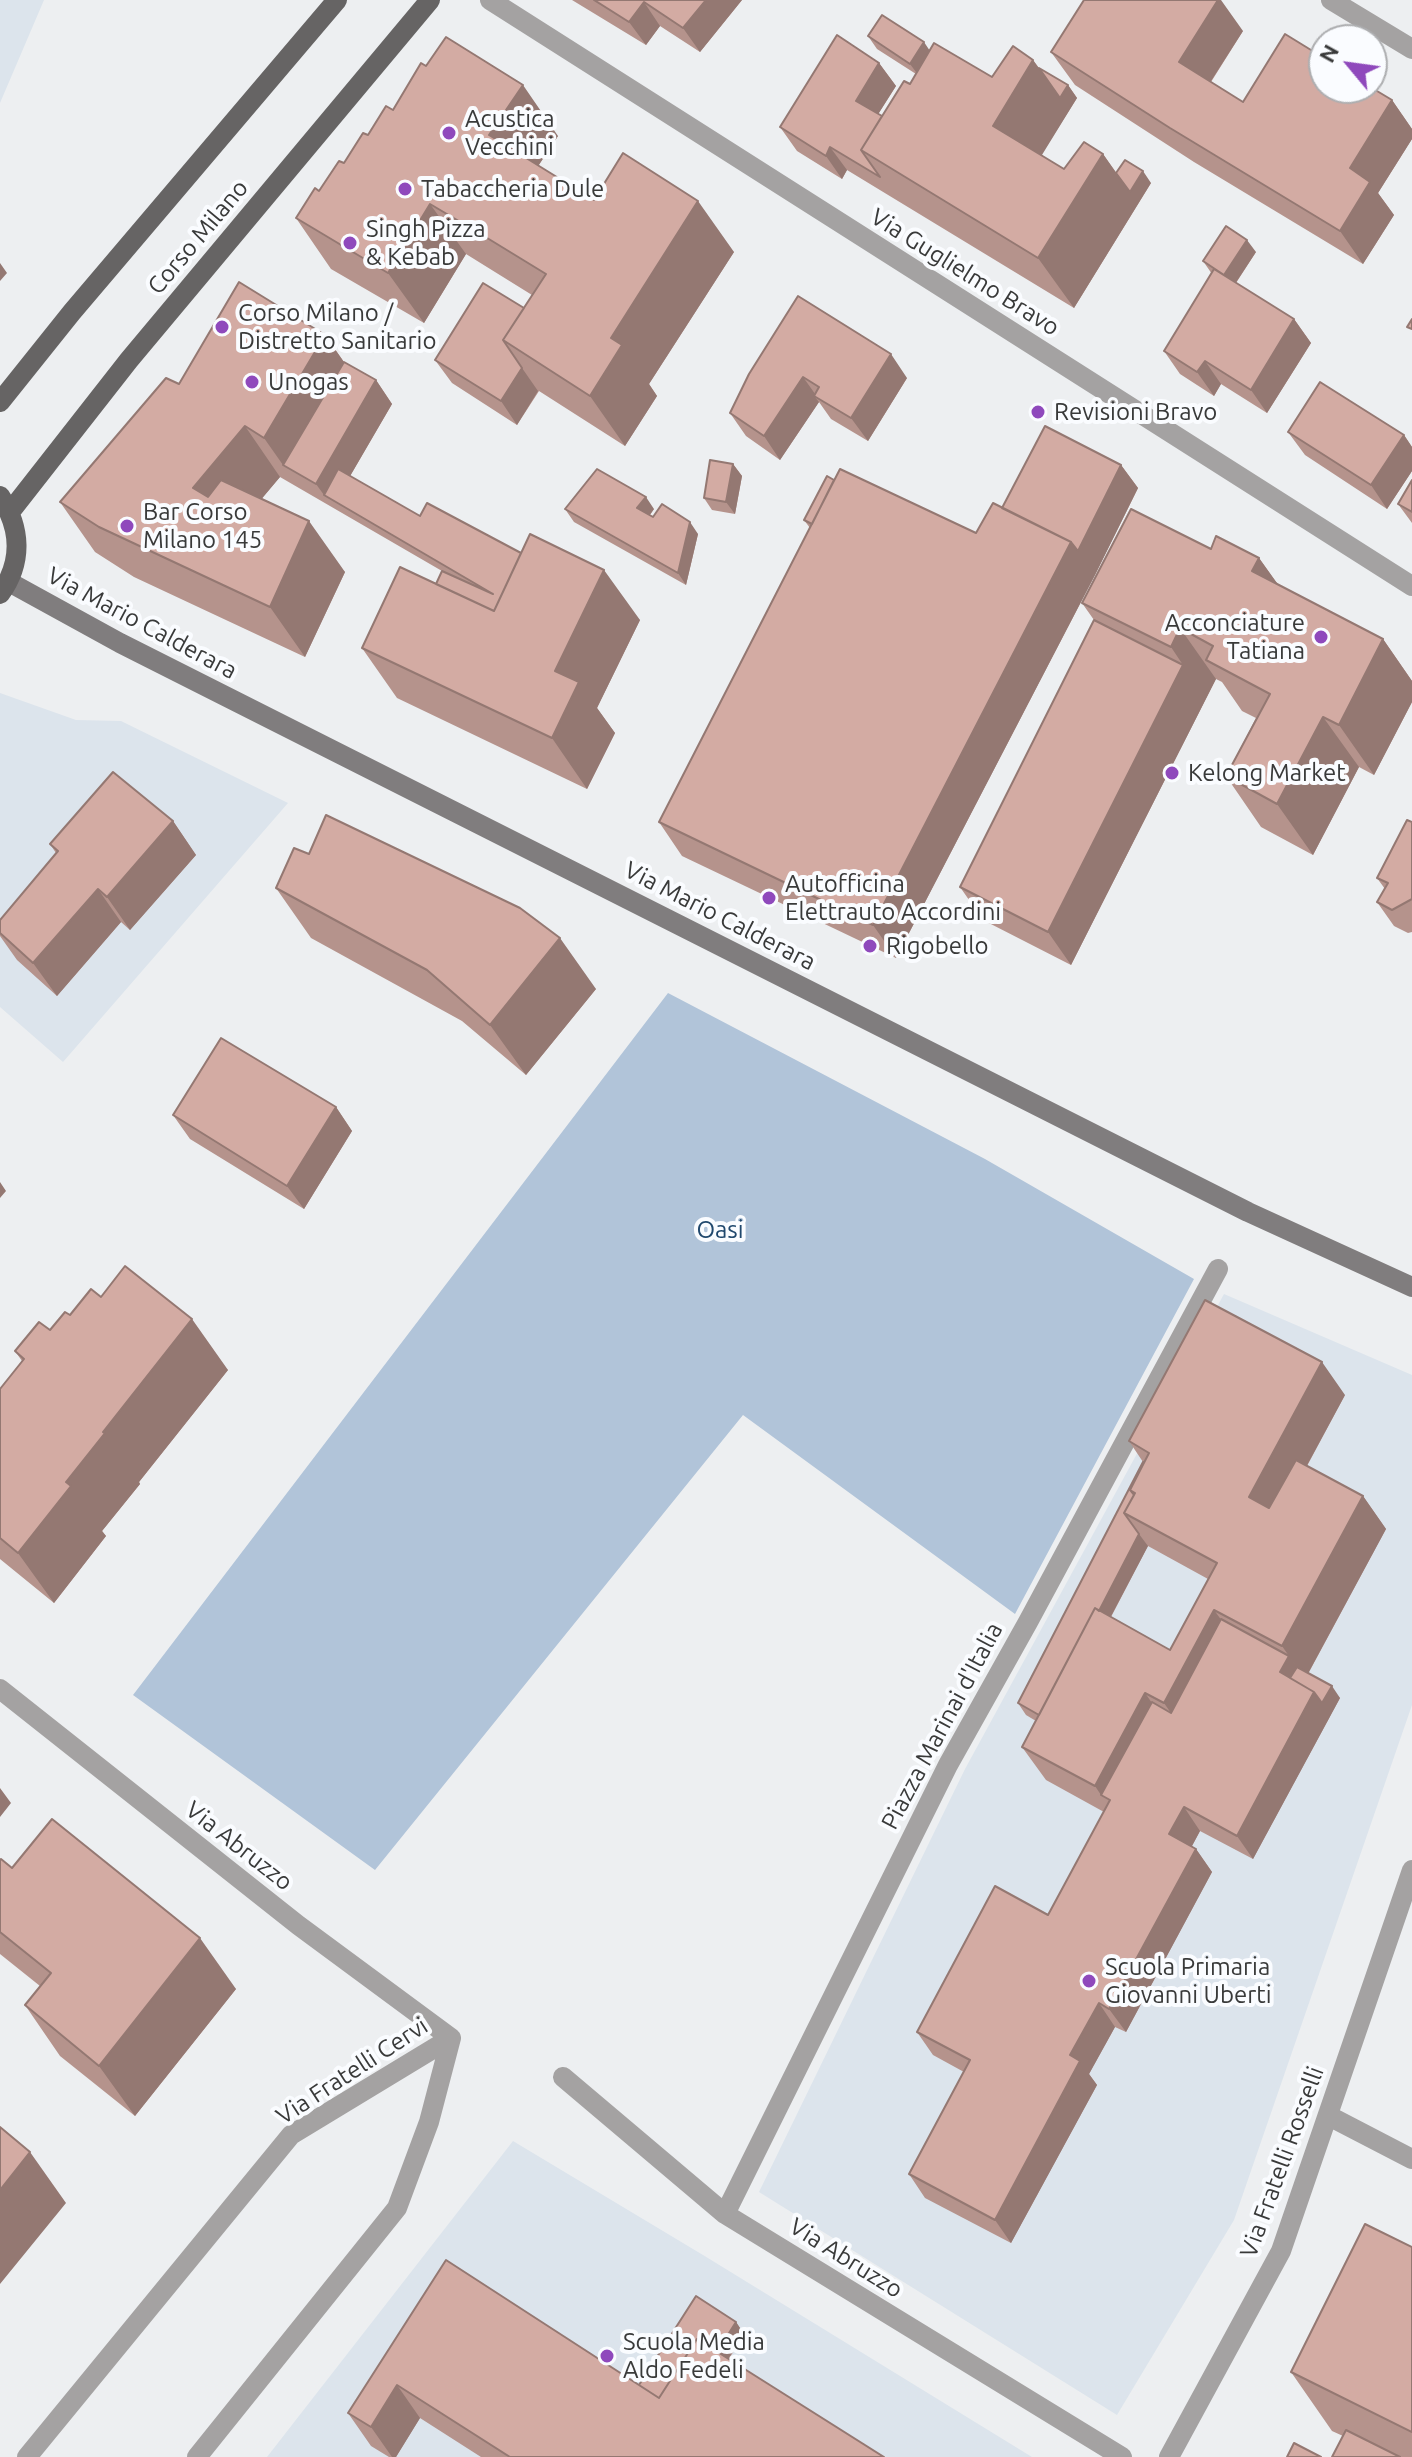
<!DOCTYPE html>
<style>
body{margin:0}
#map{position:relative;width:1412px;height:2457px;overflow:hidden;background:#edeff1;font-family:Ubuntu,sans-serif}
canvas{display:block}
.north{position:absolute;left:1308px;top:24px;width:80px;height:80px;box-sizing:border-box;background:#fafcff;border:2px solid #adaeb0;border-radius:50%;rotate:299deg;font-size:22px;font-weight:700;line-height:32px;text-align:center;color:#393a3a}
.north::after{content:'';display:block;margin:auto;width:28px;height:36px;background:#8f49bc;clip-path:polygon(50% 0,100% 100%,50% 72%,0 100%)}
</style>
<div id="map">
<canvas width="1412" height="2457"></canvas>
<div class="north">N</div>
</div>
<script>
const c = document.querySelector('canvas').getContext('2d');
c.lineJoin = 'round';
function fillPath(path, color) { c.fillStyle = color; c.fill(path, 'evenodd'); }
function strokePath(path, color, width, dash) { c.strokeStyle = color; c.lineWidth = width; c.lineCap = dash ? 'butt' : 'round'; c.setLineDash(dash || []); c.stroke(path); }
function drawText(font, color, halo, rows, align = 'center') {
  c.font = font + ' Ubuntu,sans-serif'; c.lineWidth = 8; c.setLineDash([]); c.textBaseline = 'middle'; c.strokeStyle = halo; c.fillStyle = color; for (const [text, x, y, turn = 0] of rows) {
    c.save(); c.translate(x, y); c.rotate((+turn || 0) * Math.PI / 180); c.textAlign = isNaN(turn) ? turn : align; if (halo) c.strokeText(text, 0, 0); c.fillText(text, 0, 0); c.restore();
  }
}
fillPath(new Path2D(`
 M0,0h44l-44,103z
 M0,693l76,27 45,1 167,82 -225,259 -63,-55z
 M1224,1294l188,81v330l-178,515 -117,195 -358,-223 206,-423z
 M513,2141l190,114 329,202h-765z`), '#dce4ec');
fillPath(new Path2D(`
 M668,993l317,166 209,120 -179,335 -272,-199 -368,455 -242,-175z`), '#b1c4d9');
strokePath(new Path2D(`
 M490,0l922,586
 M1331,0l81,49
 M0,1689l298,236 153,113
 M563,2077l162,137 397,243
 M1329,2116l83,43
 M725,2214l223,-449 80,-143 190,-353
 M27,2457l264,-322 160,-97
 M197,2457l200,-249 32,-86 22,-84
 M1169,2457l112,-206 131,-381`), '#a4a2a2', 20);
strokePath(new Path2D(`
 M9,582l111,61 1128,569 164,75`), '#807d7e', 20);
strokePath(new Path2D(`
 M0,402l72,-90 265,-312
 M0,496c21,32 23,66 0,98
 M10,512l119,-152 301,-360`), '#666464', 20);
fillPath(new Path2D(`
 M572,0h170l-42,52 -40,-26 -14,19z
 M1243,31l-32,51 32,20 149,-2 20,29v10l-34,54 16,22 -31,49 -169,-102 -119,-77 -24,-33z
 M868,36l61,14 63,27 41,-17 6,8 29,17 9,13 -36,57 23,14 39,-15 13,19 35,10 -77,125 -227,-138 -5,9 -45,-28 -17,-24 99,-64 17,23 -18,28 4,2 28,-32 6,-10 -39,-25z
 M393,110l165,26 -20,30 56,34 140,52 -85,132 8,12 -32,50 -86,-55 -22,34 -65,-42 -17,-23 89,-52 8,-13 -66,-41 -42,69 -93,-54 -35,-51 72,-83z
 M1256,252l-20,31 58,36 17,24 -44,70 -46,-29 -7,12 -34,-22 -16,-23 48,-77 -9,-13z
 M325,335l19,27 32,18 16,24 -42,72 70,40 220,104 -43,88 18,25 -28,56 -190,-91 -35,-50 74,-64 6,-13 -162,-94 -19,22 84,73 -40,85 -171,-80 -39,-25 -35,-50 119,-118z
 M749,374l158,4 -39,63 -37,-22 -12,-17 -39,58 -34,-24 -16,-23z
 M1288,432l116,3 8,12v24l-25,38 -82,-54z
 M733,464l9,12 -7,38 -23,-4 -8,-12z
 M1121,465l17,23 -43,87 -199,383 -214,-102 -23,-34 151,-294 -6,-8 30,-40 142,53 26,-25z
 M1412,480v43l-14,-19z
 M565,509h89l-4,6 48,19 -12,51 -112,-63z
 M1211,549l48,9 19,27 105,54 29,42v21l-38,73 -15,-8 -46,88 -52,-28 -35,-51 30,-58 -14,-7 -20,-29 -6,-3 -145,286 -88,-45 -23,-33 134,-267 -12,-17z
 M173,821l23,34 -66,75 -9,-8 -64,74 -40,-36 -17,-24v-16l56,-67 -6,-9z
 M1412,822v110l-4,1 -14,-7 -17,-24 8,-13 -8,-11z
 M276,888l320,101 -70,86 -64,-54 -151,-83z
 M336,1107l16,24 -48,78 -114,-70 -17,-24z
 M101,1297l127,73 -89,112 1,2 -38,47 4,5 -52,67 -54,-44v-170l22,-28 -7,-10 35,-21 20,-15z
 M1345,1395l-38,71 56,30 23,33 -78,145 32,24 -87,161 -53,-28 -8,15 4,3 16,23 -86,160 -11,-5 -26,47 8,11 -86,158 -86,-45 -16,-24 55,-102 -31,-17 -16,-23 131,-117 56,-103 -58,-32 -24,-33 14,-26 -10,-6 -8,-12 125,-241 -14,-21zM1148,1546l60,33 -38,71 -59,-33z
 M0,1860l12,8 224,121 -101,127 -75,-60 -35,-51 15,-19 -40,-32z
 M1412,2247v210h-80l11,-21 -11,-5 -41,-59z
 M446,2260l193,125 97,-63 8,12 -15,25 155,98h-403l-61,-39 -24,39h-7l-18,-11 -23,-33z`), '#b5938c');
fillPath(new Path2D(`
 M706,0h36l-42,52 -17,-24z
 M1218,0h3l22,31 -41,64 -23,-33z
 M644,2l16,24 -14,19 -17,-23z
 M924,42l8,12 -13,22 -9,-12z
 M1033,60l27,38 8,-13 9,13 -48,78 -36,-50z
 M879,63l17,23 -24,38 -16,-23z
 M523,85l35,51 -33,50 -36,-51z
 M1392,100l20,29v10l-34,54 16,22 -31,49 -23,-33 10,-63z
 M830,147l17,23 -5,9 -16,-23z
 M1103,154l27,38 13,-21 8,12 -77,125 -36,-50z
 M698,201l36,51 -85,132 8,12 -32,50 -35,-50 21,-58z
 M430,204l36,50 -42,69 -36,-50z
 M1247,240l9,12 -23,35 -9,-12z
 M0,263l7,10 -7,8z
 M1294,319l17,24 -44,70 -16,-23z
 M325,335l35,50 -77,80 -19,-27z
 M891,354l16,24 -39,63 -17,-23z
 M1205,361l16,23 -7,12 -17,-24z
 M522,368l16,23 -21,34 -16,-24z
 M803,377l15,21 -4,-2 5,6 -39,58 -16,-24z
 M376,380l16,24 -57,98 -11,-7 -8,-11z
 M245,426l35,51 -51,61 -36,-50z
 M1404,435l8,12v24l-25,38 -16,-24z
 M733,464l9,12 -7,38 -9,-12z
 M1121,465l17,23 -43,87 -199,383 -23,-33 198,-383z
 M646,497l8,12 -8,11 -9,-12z
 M309,521l36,51 -40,85 -35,-50z
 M690,522l8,12 -12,51 -8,-12z
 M1259,558l36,50 -43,-37z
 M604,570l36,50 -43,88 18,25 -28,56 -35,-51 3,-67z
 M1180,628l36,51 -145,286 -23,-33 135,-267 -12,-18z
 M1383,639l29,42v21l-38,73 -35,-50z
 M1323,717l36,50 -46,88 -36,-51z
 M173,821l23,34 -66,75 -23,-33z
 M98,889l23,33 -64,74 -24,-33z
 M560,938l36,51 -70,86 -36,-50z
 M336,1107l16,24 -48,78 -17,-23z
 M0,1182l6,9 -6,7z
 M192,1319l36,51 -89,112 1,2 -38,47 4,5 -52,67 -36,-50 48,-71 37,-50z
 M1322,1362l23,33 -73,135 -23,-33z
 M1363,1496l23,33 -81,150 -23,-33z
 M1139,1534l9,12 -68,129 -8,-12z
 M1214,1610l24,33 -51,93 -23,-33z
 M1289,1656l16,23 -6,11 -19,-18z
 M1332,1686l8,12 -87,161 -16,-23 77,-144z
 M1145,1693l23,33 -58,74 -9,-5 -6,-9z
 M0,1788l11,15 -11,14z
 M1184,1807l16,24 -14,26 -17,-23z
 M1196,1849l16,23 -86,160 -17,-23z
 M200,1938l36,51 -101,127 -36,-50z
 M1099,2003l16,24 -26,47 8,11 -86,158 -16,-23 75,-165z
 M30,2152l36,51 -66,81v-94z
 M736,2322l8,12 -62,97 -8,-12z
 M397,2385l23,33 -24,39h-4l-21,-30z`), '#947872');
const building = new Path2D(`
 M594,0h112l-23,28 -39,-26 -15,20z
 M1084,0h134l-39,62 64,40 42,-68 39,24v30h48l20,12 -42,68 20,14 -30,49 -170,-103 -119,-76z
 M882,15l42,27 -14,22 -42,-28z
 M837,35l42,28 -23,38 26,15 -21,34 19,27 -50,-30 -4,9 -46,-29z
 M446,37l77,48 -34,50 105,65 29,-47 75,48 -87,137 11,7 -32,51 -87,-56 43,-66 -67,-41 -49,-29 -42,69 -92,-55 19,-30 4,3 20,-30 5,2 19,-30 5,2 18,-29 7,4 28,-47 5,3z
 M934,43l58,34 21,-31 20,14 -40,66 71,43 20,-27 19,12 -65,104 -177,-108 43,-69 6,3z
 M1039,68l29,17 -8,13z
 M1125,160l18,11 -13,21 -14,-19z
 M1226,226l21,14 -23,35 -21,-14z
 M1214,269l80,50 -43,71 -46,-29 -8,11 -33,-21z
 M239,282l86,53 -61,103 -19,-12 -52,62 15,9 13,-17 88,41 -39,86 -171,-80 -39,-25 106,-124 13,6z
 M483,283l41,25 -21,32 19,28 -21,33 -66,-41z
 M798,296l93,58 -40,64 -37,-22 5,-9 -16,-10 -39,59 -34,-23 19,-39z
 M1412,319v10l-5,-2z
 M344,362l32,18 -60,104 -33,-19z
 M1320,382l84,53 -33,50 -83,-53z
 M1045,426l76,39 -43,86 -7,-9 -69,-34z
 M710,460l23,4 -7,38 -22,-4z
 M338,469l82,47 7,-13 94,50 -27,58 -58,-27 6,-13 51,23 -169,-99z
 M597,469l49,28 -9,11 16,9 9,-13 28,18 -12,51 -113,-64z
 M840,469l136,64 17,-30 78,39 -198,383 -214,-103z
 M827,476l7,4 -22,44 -8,-4z
 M1412,480v32l-14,-8z
 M1131,509l80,40 5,-13 43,22 -7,13 131,68 -44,86 -16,-8 -46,87 -51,-28 44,-82 -64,-34 7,-14 -33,-18 -9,19 -89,-44z
 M530,534l74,36 -49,101 24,11 -27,56 -190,-90 38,-81 94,44z
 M1094,620l89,45 -135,267 -88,-45z
 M113,772l60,49 -66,76 -9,-8 -65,74 -33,-30v-13l58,-69 -8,-7z
 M326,815l194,93 40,30 -70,87 -63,-55 -151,-82 18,-40 15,6z
 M1407,820l5,2v77l-20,11 -15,-8 11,-19 -11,-5z
 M221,1038l115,69 -49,79 -114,-71z
 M125,1266l67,53 -89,113 2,1 -39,49 5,4 -53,67 -18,-15v-149l24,-30 -9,-8 24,-29 11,8 15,-18 5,3 21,-26 10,8z
 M1205,1300l117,62 -73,135 20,11 27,-48 67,36 -81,150 -68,-36 -50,93 -19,-10 -50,93 -73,-39 73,-139 75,42 47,-87 -93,-50 11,-20 -5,-3 19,-37 -20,-12z
 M1143,1462l-13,28 4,5 -10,18 15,21 -40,77 -4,-3 -56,107 -21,-12z
 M1221,1619l68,37 -9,16 34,20 -77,144 -53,-29 -15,27 27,15 -87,160 -10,-6 -29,52 10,6 -85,159 -86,-46 61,-114 -53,-28 78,-146 53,29 62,-115 -9,-5 51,-93 19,11z
 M1297,1667l35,19 -10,17 -8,-11 -24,-14z
 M52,1819l148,119 -101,128 -74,-61 26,-32 -51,-41v-72l1,-1 11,9z
 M0,2127l30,25 -30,38z
 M1365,2224l47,23v185l-121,-60z
 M446,2260l213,138 38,-59 187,118h-374l-113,-72 -26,42 -23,-14z
 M696,2296l40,26 -19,30 -20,-13 -38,59 -20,-13z
 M1346,2430l54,27h-68z
 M1294,2443l27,14h-34z`);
fillPath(building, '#d3aba3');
strokePath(building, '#947872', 2);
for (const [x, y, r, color] of [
 [449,133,8,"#8f49bc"],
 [405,189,8,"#8f49bc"],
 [350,243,8,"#8f49bc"],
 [222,327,8,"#8f49bc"],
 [252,382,8,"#8f49bc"],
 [1038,412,8,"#8f49bc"],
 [127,526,8,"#8f49bc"],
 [1321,637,8,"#8f49bc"],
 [1172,773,8,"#8f49bc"],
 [769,898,8,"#8f49bc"],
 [870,946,8,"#8f49bc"],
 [1089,1981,8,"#8f49bc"],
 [607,2356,8,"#8f49bc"]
]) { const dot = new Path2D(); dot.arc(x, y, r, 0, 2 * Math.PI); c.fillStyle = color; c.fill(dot); strokePath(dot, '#fafcff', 3); }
drawText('24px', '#393a3a', '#fafcff', [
 ["Acustica",465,119],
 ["Vecchini",465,147],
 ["Tabaccheria Dule",421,189],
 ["Singh Pizza",366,229],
 ["& Kebab",366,257],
 ["Corso Milano /",238,313],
 ["Distretto Sanitario",238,341],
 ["Unogas",268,382],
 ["Revisioni Bravo",1054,412],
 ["Bar Corso",143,512],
 ["Milano 145",143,540],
 ["Acconciature",1305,623,"right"],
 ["Tatiana",1305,651,"right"],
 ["Kelong Market",1188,773],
 ["Autofficina",785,884],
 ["Elettrauto Accordini",785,912],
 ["Rigobello",886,946],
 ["Scuola Primaria",1105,1967],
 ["Giovanni Uberti",1105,1995],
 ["Scuola Media",623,2342],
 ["Aldo Fedeli",623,2370]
], 'left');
drawText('24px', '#393a3a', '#fafcff', [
 ["Corso Milano",198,237,-50],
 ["Via Guglielmo Bravo",965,272,32],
 ["Via Mario Calderara",142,623,28],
 ["Via Mario Calderara",720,916,27],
 ["Piazza Marinai d'Italia",942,1726,-62],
 ["Via Abruzzo",239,1846,38],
 ["Via Fratelli Cervi",352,2071,-33],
 ["Via Fratelli Rosselli",1282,2162,-70],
 ["Via Abruzzo",846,2258,32]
]);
drawText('24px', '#20486d', '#fafcff', [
 ["Oasi",720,1230]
]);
</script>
